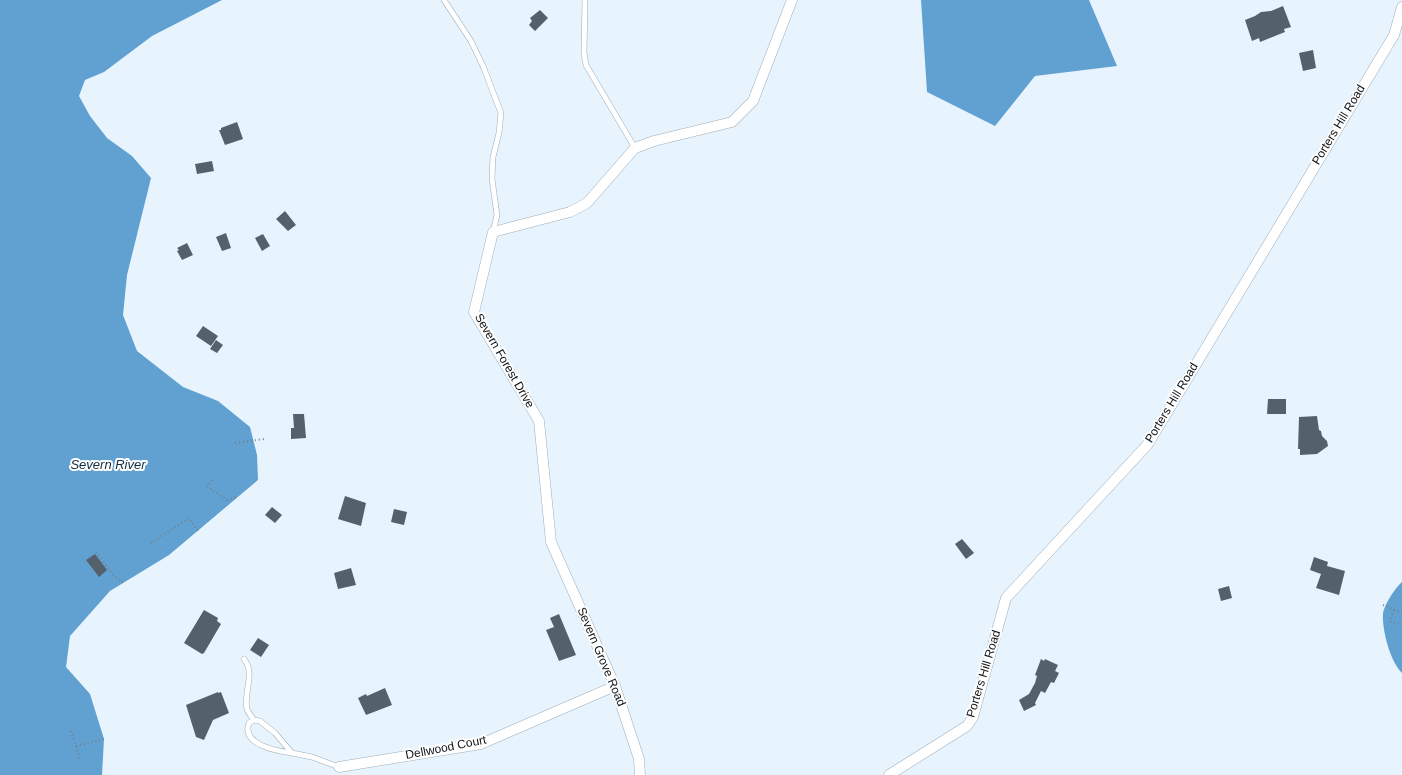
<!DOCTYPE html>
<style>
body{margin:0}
canvas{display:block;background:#e7f3fd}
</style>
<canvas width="1402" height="775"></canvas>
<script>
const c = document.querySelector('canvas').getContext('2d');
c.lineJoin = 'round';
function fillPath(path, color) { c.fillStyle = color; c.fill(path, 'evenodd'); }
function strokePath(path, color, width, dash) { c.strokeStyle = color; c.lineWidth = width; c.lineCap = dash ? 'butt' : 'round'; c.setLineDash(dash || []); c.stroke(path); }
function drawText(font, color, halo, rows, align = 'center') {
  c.font = font + ' Helvetica,sans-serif'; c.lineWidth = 4; c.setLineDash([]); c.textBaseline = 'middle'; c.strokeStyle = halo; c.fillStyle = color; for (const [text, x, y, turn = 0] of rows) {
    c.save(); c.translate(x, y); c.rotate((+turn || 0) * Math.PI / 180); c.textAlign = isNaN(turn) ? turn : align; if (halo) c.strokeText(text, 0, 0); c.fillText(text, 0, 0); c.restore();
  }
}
fillPath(new Path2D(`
 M0,0h222l-70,36 -48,36 -19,8 -6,16 11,20 17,22 25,18 19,22 -24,97 -4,40 14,36 46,36 35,14 32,26 7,28 1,25 -89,75 -59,36 -40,45 -4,31 24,27 14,45 -2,36h-102z
 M921,0h168l28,66 -82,10 -40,50 -68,-34z
 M1402,582v91c-12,-12 -20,-43 -19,-59 1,-9 12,-26 19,-32z`), '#60a1d1');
fillPath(new Path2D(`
 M1283,6l8,21 -7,2 1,3 -25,10 -1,-4 -7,3 -7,-21 10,-4 6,-4 10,-1z
 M540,10l8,8 -13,13 -6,-6 3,-4 -2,-3z
 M1313,50l3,18 -13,3 -4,-18z
 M237,122l6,17 -18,6 -6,-15h2v-2z
 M212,161l2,10 -17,3 -2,-10z
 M285,211l11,14 -8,6 -12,-12z
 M226,233l5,15 -9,3 -6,-14z
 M263,234l7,12 -8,5 -7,-13z
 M187,243l6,12 -11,5 -5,-9 2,-1 -2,-2z
 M203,326l15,10 -7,10 -15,-10z
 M216,340l7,5 -6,8 -7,-4z
 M1268,399h18v15h-19z
 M293,414h11l2,24 -15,1v-11h3z
 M1317,416l2,14 2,1 1,5 5,5 1,5 -11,8 -17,1v-6h-2l1,-32z
 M345,496l21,7 -5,23 -23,-7z
 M272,507l10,8 -7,8 -10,-8z
 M394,509l13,3 -3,13 -13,-3z
 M962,539l12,14 -8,6 -11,-15z
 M95,554l12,16 -8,7 -13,-17z
 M1314,557l14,5 -1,4 18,5 -6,24 -23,-7 5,-14 -11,-4z
 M351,568l5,17 -18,4 -4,-16z
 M1229,586l3,12 -11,3 -3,-12z
 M204,610l14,8 -1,3 4,3 -17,29 -2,1 -18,-11z
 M559,614l17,41 -17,6 -13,-31 8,-3 -4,-9z
 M258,638l11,7 -8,12 -11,-7z
 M1041,659l3,2 1,-2 13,6 -3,6 4,2 -5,10 -3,-1 -6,11 -4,-2 -6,12 1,2 -12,6 -5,-11 10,-6 6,-11 2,-7 -2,-1z
 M385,688l7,17 -26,10 -8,-17 8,-4 1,2z
 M218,692v1l3,-1 8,21 -16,7 -9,20 -8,-3 -10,-32z`), '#54616b');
const lane = new Path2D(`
 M444,0l27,41 12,25 18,47 -2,20 -6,24 -1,22 5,36 -4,17
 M585,0l-1,53 2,12 49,83
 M244,659c12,15 -1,33 3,50 1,4 5,8 7,11
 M292,753c-15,-2 -51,-8 -43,-30l5,-3 6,1 15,12 17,20 20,4 27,10`);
const street = new Path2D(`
 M339,767l142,-23 134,-58
 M640,775l-1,-16 -24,-73 -64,-144 -12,-121 -65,-109 19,-80 77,-20 17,-9 48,-55 19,-7 78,-19 21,-21 39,-101
 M889,775l78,-49 6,-9 33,-119 142,-154 246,-409 8,-28`);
strokePath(lane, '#9faeb9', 6);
strokePath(street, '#9faeb9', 11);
strokePath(new Path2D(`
 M235,443l29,-4
 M212,480l-5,6 20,14 11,-3
 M151,543l38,-25 9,13
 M96,552l18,24 10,7
 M1383,605l19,8
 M1394,610l-4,11 12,4
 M71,731l9,29
 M76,746l28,-7`), '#767e85', 2, [1, 3]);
strokePath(lane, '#fff', 5);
strokePath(street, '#fff', 10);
drawText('12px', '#0f1418', '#fefefe', [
 ["Porters Hill Road",1339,125,-59],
 ["Severn Forest Drive",504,361,60],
 ["Porters Hill Road",1172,403,-59],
 ["Severn Grove Road",601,657,67],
 ["Porters Hill Road",984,674,-73],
 ["Dellwood Court",446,748,-11]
]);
drawText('italic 13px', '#102d42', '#fefefe', [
 ["Severn River",108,465]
]);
</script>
